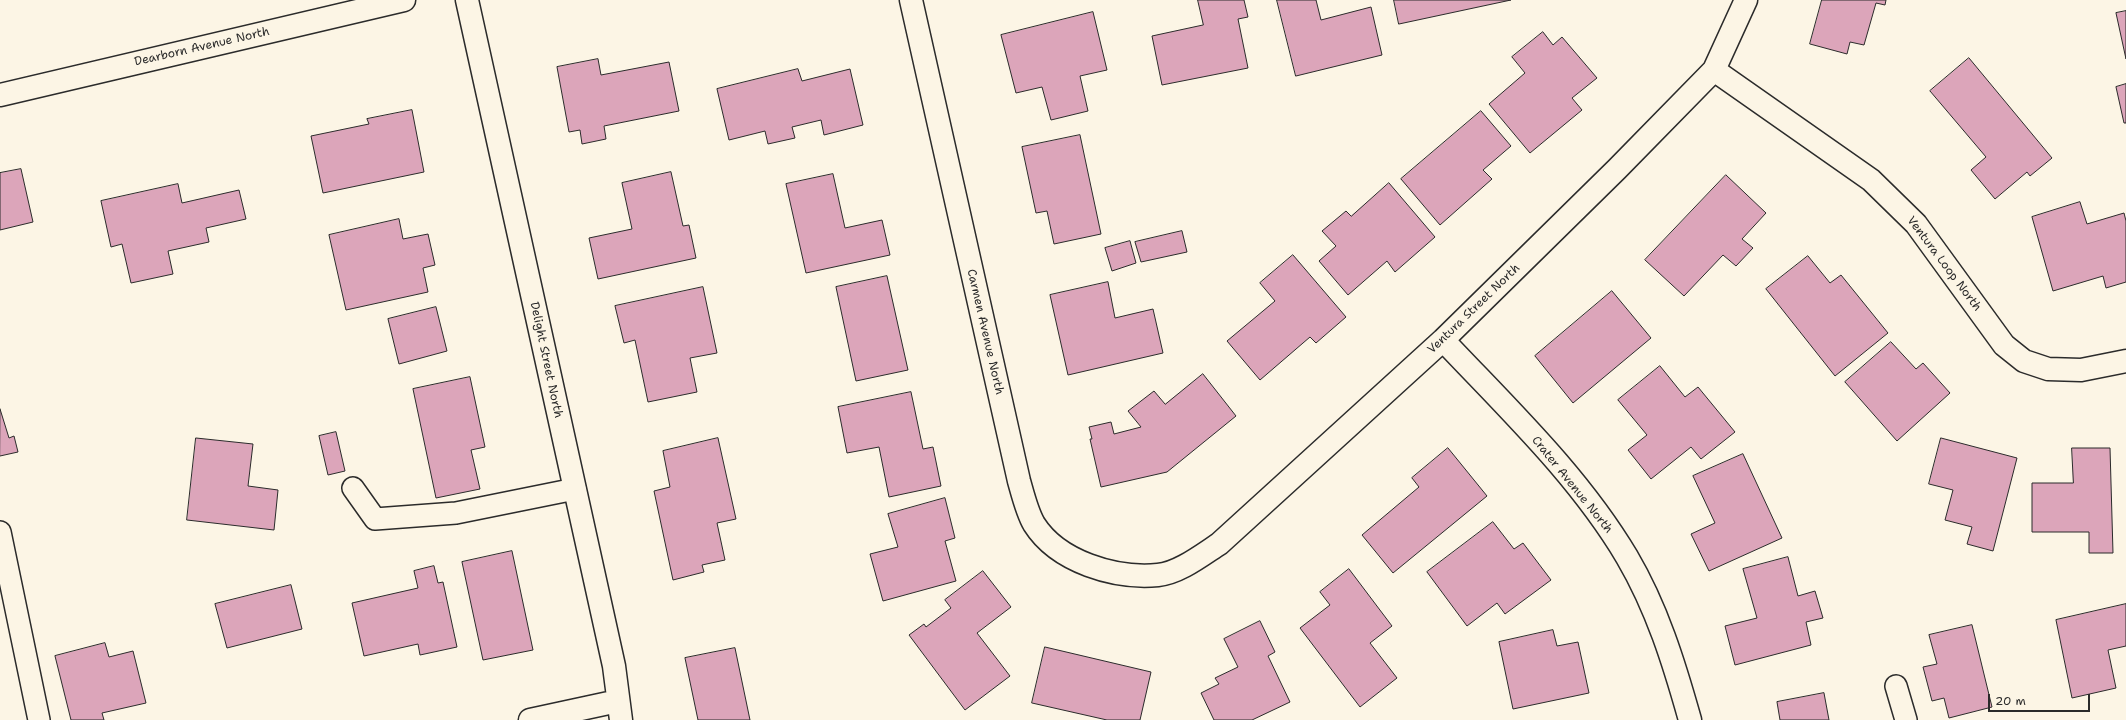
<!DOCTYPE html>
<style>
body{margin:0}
#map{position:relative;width:2126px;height:720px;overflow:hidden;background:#fcf5e5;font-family:"Shantell Sans",sans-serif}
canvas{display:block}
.scale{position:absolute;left:1988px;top:694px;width:102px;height:18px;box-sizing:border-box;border:2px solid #2b2b2b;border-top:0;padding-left:5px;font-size:12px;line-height:14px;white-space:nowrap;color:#2b2b2b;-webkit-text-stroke:3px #fcf5e5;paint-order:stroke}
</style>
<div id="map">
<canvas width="2126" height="720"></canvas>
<div class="scale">20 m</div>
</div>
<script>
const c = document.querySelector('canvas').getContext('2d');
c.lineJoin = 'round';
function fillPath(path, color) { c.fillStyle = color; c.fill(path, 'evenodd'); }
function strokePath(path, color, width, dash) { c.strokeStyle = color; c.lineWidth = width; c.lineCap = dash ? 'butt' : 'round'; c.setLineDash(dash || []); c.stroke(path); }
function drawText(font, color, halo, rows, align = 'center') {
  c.font = font + ' "Shantell Sans",sans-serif'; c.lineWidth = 4; c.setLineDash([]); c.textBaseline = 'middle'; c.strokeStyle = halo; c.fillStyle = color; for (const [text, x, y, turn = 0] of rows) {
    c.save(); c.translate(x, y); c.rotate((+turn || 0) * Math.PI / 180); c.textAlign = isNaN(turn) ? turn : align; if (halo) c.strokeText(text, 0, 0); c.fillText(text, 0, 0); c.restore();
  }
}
const building = new Path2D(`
 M1198,0h46l4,17 -10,2 10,49 -86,17 -10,-49 51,-11z
 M1277,0h39l5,20 50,-13 11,48 -86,21z
 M1394,0h117l-112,24z
 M1822,0h64l-1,5 -9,-2 -12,42 -14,-3 -3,12 -37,-10z
 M2126,11v48l-10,-46z
 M1093,12l14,58 -27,6 8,35 -37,9 -9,-33 -26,6 -15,-58z
 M1543,32l10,13 9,-8 35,41 -25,20 10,12 -52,43 -41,-49 36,-31 -13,-16z
 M1969,58l83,100 -22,18 -3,-4 -32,27 -24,-29 15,-13 -56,-66z
 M598,59l3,16 68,-13 10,49 -75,15 2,13 -24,5 -2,-14 -11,2 -12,-65z
 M798,69l4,12 48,-12 13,56 -39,10 -3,-15 -29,7 3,11 -27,6 -3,-13 -36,9 -12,-51z
 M2126,84v39h-2l-8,-36z
 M412,110l12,62 -101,21 -12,-57 58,-12 -2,-5z
 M1481,111l30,35 -28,24 9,9 -52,46 -39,-46z
 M1080,135l21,99 -47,10 -7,-33 -11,2 -14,-66z
 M21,169l12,53 -33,8v-57z
 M671,172l12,54 6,-1 7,33 -98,21 -9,-41 43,-9 -10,-46z
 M833,174l12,54 37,-8 8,35 -84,18 -20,-89z
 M1726,175l40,38 -24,26 11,9 -17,18 -13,-11 -39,41 -39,-36z
 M1389,183l46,54 -40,35 -8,-11 -39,34 -29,-34 17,-15 -14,-15 24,-20 5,5z
 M178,184l4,19 57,-13 7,29 -40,9 3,14 -41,9 5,23 -42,9 -9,-39 -11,3 -10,-46z
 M2080,202l7,22 37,-11 2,8v61l-20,6 -3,-12 -50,15 -21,-74z
 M399,219l4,20 25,-5 7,31 -12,3 5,24 -82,18 -17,-75z
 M1182,231l5,21 -46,10 -6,-20z
 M1130,241l6,22 -24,8 -7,-23z
 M1293,255l53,62 -30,26 -6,-6 -50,43 -33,-39 48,-40 -15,-18z
 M1808,256l22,27 11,-8 47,58 -53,43 -69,-87z
 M887,276l21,94 -52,11 -20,-94z
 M1108,282l7,36 38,-9 10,44 -95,22 -18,-80z
 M703,287l14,66 -27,5 7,34 -49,10 -13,-62 -11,3 -9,-37z
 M1612,291l39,47 -78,65 -38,-47z
 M436,307l11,44 -48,13 -11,-45z
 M1891,342l25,27 7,-6 27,30 -53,48 -52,-59z
 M1660,366l25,31 13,-10 37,45 -34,27 -10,-12 -40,32 -23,-29 19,-15 -29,-35z
 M1203,374l33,42 -69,56 -66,15 -11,-48h2l-3,-12 22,-5 3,12 27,-7 -13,-16 26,-20 11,13z
 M470,377l15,70 -14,3 9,39 -44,9 -23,-109z
 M911,392l12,57 10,-2 8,39 -52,11 -10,-50 -32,6 -9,-46z
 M0,409l9,29 5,-2 4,16 -18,4z
 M336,432l9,39 -17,4 -9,-39z
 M196,438l57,6 -5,42 30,4 -4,40 -87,-10z
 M718,438l18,81 -19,4 8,37 -23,5 2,7 -31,8 -19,-89 16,-4 -7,-36z
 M1941,438l76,20 -24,93 -26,-7 5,-17 -27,-7 8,-30 -24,-6z
 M1448,448l39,48 -94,77 -31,-38 57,-48 -7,-9z
 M2072,448h38l3,105h-24v-21h-57v-49h41z
 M1743,454l39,84 -73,33 -18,-37 24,-11 -22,-47z
 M945,498l10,40 -10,3 11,40 -73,20 -13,-47 28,-7 -10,-33z
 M1493,522l21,27 9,-6 28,37 -46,34 -8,-11 -30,23 -40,-54z
 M512,551l21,99 -50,10 -21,-98z
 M1788,557l10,39 17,-5 8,27 -17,4 5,23 -76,20 -10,-39 32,-8 -14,-49z
 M434,566l4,17 5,-1 14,65 -37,8 -2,-11 -54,12 -12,-53 66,-15 -4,-17z
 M1349,569l43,57 -22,17 27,35 -37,29 -60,-79 30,-23 -10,-13z
 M983,571l28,36 -34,26 33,43 -45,34 -56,-75 15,-11 2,3 25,-19 -6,-8z
 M291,585l11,44 -75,19 -12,-44z
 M2126,604v42l-18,4 8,38 -44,10 -16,-78z
 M1260,621l15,31 -7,4 22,46 -38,18h-38l-13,-27 18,-9 -4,-6 23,-11 -14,-28z
 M1972,625l20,82 -43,11 -5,-20 -12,3 -9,-34 14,-3 -8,-29z
 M1553,630l4,16 21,-4 11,51 -76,16 -14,-67z
 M105,643l4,14 24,-6 13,52 -44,10 2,7h-33l-16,-64z
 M1045,647l106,25 -11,48h-33l-75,-17z
 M735,648l15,72h-52l-13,-62z
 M1824,693l5,27h-49l-3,-18z`);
fillPath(building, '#dca5ba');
strokePath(building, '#2b2b2b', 1);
const lane = new Path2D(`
 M353,488l22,31 81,-6 119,-24
 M0,532l39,188
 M1896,686l10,34`);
const street = new Path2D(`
 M467,0l147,666 7,54
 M911,0l108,481c4,14 8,31 15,43 24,38 81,55 124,51 21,-2 44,-20 61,-31l224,-204 174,-171 97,-99 32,-70
 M1714,70l157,110 45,44 88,121 20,16 24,8 33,1 45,-9
 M0,95l404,-95
 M1443,340c65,69 135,135 184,217 30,51 47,106 63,163
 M530,720l88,-19`);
strokePath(lane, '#2b2b2b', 24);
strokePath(street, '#2b2b2b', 25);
strokePath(lane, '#fcf5e5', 21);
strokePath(street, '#fcf5e5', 22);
drawText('12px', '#2b2b2b', '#fcf5e5', [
 ["Dearborn Avenue North",202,47,-13],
 ["Ventura Loop North",1944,264,53],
 ["Ventura Street North",1474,309,-44],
 ["Carmen Avenue North",985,332,77],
 ["Delight Street North",546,360,78],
 ["Crater Avenue North",1572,485,51]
]);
</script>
